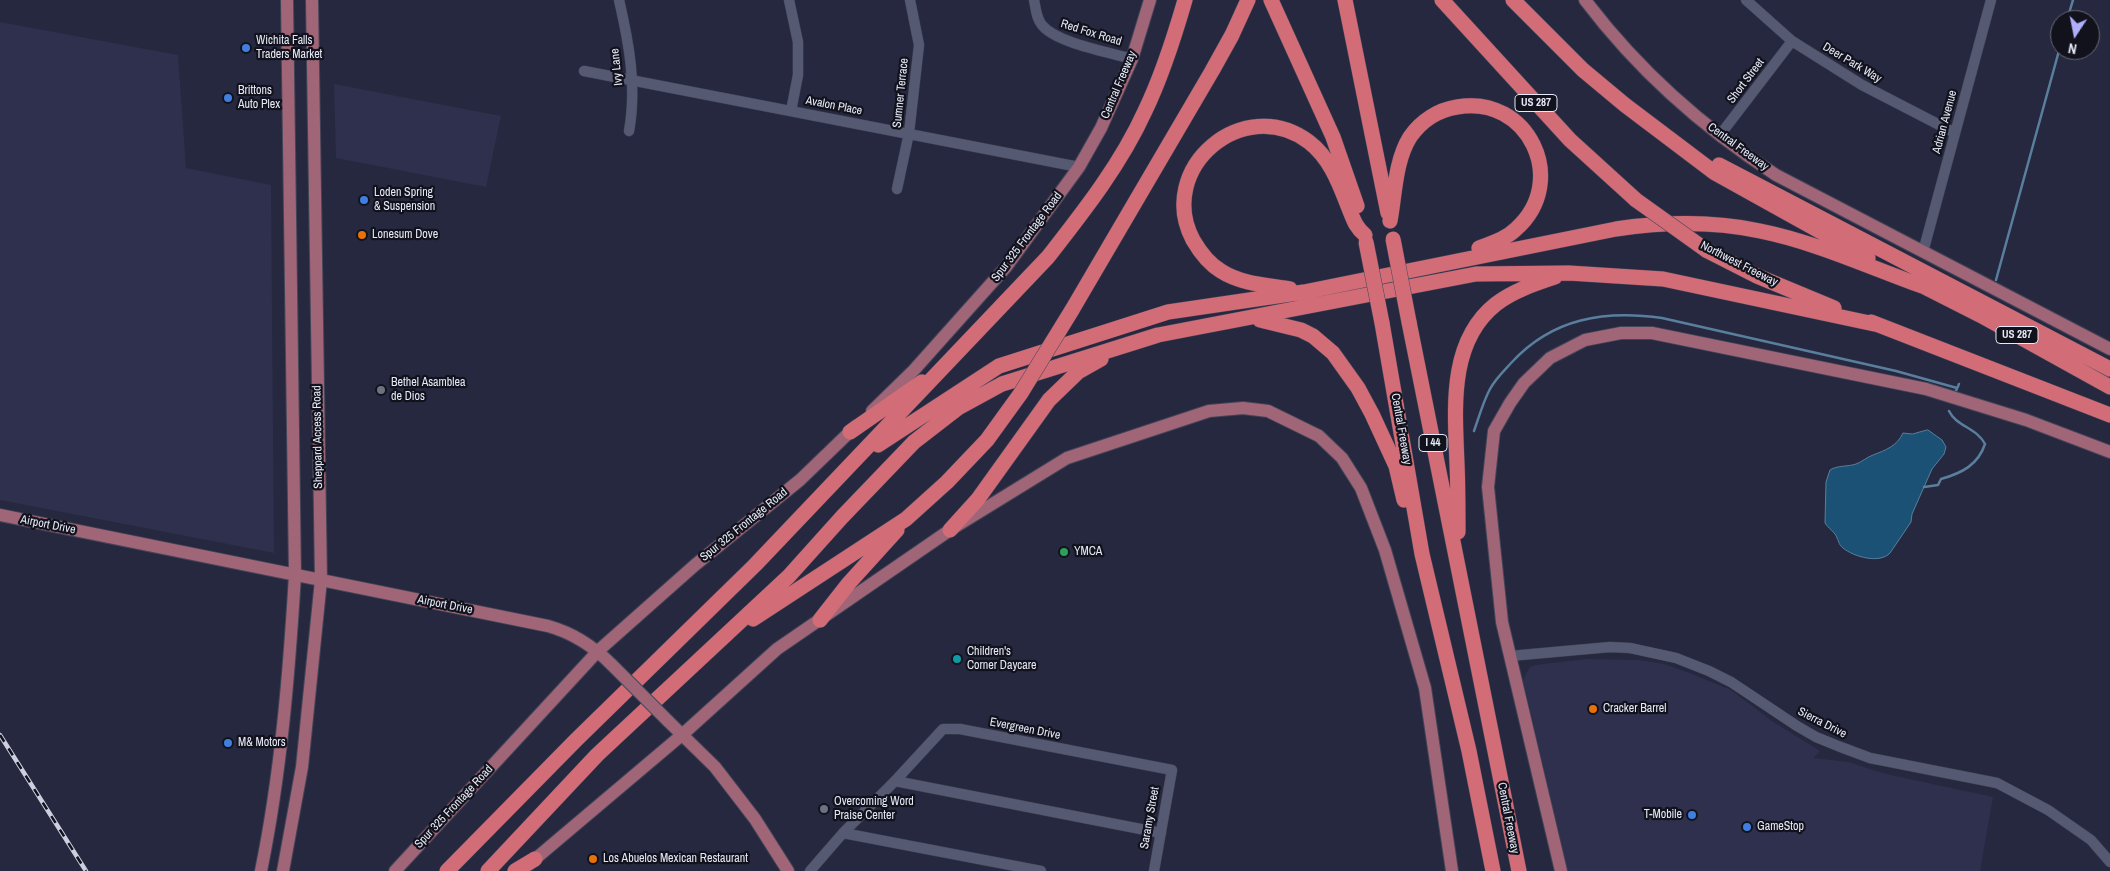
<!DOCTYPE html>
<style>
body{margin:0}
#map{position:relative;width:2110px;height:871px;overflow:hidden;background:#26283f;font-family:"Archivo Narrow",sans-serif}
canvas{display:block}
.north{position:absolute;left:2050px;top:10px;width:50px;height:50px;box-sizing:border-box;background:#11121c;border:1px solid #666874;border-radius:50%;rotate:191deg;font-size:14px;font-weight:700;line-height:20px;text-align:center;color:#e6e9f8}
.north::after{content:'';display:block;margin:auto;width:18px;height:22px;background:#aeaefb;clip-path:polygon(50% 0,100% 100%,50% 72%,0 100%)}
</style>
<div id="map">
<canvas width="2110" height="871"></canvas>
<div class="north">N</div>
</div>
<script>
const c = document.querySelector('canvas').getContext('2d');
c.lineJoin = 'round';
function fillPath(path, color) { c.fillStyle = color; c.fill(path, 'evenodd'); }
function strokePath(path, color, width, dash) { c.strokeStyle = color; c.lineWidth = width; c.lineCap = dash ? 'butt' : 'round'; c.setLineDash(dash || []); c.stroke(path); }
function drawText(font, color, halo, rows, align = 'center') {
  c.font = font + ' "Archivo Narrow",sans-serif'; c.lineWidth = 4.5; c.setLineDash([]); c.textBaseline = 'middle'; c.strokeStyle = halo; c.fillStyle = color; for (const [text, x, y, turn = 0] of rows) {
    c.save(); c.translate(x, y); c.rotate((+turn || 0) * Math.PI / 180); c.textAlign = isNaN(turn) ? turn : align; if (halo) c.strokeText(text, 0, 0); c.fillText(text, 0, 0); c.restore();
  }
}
fillPath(new Path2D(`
 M0,22l178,33 8,113 85,17 3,368 -274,-53z
 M334,84l167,32 -15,71 -150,-29z
 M1586,659l53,1 25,4 28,10 39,16 41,31 48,30 -6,7 34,4 38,12 107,23 -13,74h-412l-45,-192 7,-12 5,-2z`), '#2e304d');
const water = new Path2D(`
 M1928,430l14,10 4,7 -2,7 -12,15 -20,45 -1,8 -21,31c-10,11 -36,4 -47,-5 -4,-3 -4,-6 -6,-10 -1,-5 -9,-10 -12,-15l1,-41 4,-12c8,-5 17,-3 26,-6 6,-2 11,-7 17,-9 13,-5 24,-9 30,-22l9,1z`);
fillPath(water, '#1c5176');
strokePath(water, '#597f9d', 1);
strokePath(new Path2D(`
 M2067,20l6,-20
 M1996,280l64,-233
 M1955,393l4,-9
 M1474,431c5,-14 9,-29 16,-42 6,-11 14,-18 22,-27 41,-44 92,-52 150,-44l234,53 61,17
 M1924,487l14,-2 3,-6c21,-6 37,-14 44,-35 -8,-16 -29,-18 -36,-33`), '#597f9d', 2.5);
const minor = new Path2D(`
 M619,0c10,43 18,87 10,131
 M789,0l9,42v33l-7,36
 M1034,0c2,9 2,18 8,25 14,18 67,27 90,34
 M1746,0l46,41 70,44 93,48
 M584,71l495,96
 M1720,135l72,-94
 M897,189l12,-56 10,-88 -9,-45
 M1923,252l68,-252
 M1510,656l100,-9 20,1 46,10 33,13 22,11 66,44 19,11 22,9 32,12 127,25 51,27 43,30 19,22
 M895,781l48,-52h17l212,41 -18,101
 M843,833l198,38
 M810,871l33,-38 52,-52 266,52`);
const major = new Path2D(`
 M1585,0c53,70 117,127 191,175l334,174
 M872,411l42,-41 92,-103 73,-100 22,-39 31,-69 18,-59
 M0,515l548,111c25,7 45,20 63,38
 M668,721l47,46 40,52 33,52
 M528,865l155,-131 94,-85 173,-119 117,-72 142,-47 34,-3 25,3 51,25 23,22 19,30 24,62 40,138 27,183
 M261,871c20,-98 28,-197 34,-296l-8,-575
 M283,871l19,-104 19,-187 -9,-580
 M395,871l203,-220 97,-86 105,-85 56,-54
 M1561,871l-59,-249 -14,-135 6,-56 16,-28 14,-20 26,-25 35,-18 36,-7h31l274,56 100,31 84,32`);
const highway = new Path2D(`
 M1271,0l62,137 24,69
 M1345,0l43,213
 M1442,0l128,140 66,60
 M1513,0l70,70 42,35 90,68 153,85
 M1719,165l391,204
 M1390,221c5,-27 5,-60 20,-84 11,-16 28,-27 47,-30 71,-13 113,74 59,122 -10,10 -24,14 -37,19
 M1706,250l51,26 77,32
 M1915,282l65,33 130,72
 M1290,289c-23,-4 -49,-5 -69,-18 -12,-7 -21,-19 -28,-31 -38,-72 51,-147 116,-98 21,16 30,41 39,64 5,12 7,21 17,29
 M1072,310l140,-239 20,-36 16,-35
 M1260,320l41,10 12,6 20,17 25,35 14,26 24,52 8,34
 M1409,322l110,549
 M1871,322l239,93
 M1382,323l40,231 47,197 24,120
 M850,432l72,-50
 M878,445l121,-79 169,-54 136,-20 312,-63c47,-7 97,-8 144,2 55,11 109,36 162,55
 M950,530l28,-31 71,-99 29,-28 23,-13
 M1458,532c0,-23 0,-46 -1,-68 -2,-55 -9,-122 39,-160 17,-13 38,-20 59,-27
 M753,619l153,-100 41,-37 40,-42 34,-47
 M820,620l29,-37 48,-53
 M447,871l129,-131 179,-175 293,-308c36,-46 73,-93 97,-146 17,-35 29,-73 40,-111
 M488,871l109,-116 192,-179 53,-59 72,-75 44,-34 44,-24 156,-49 318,-61 93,-1 94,6 216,46
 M515,871l20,-12`);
strokePath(minor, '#434458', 11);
strokePath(major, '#434458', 14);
strokePath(highway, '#434458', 16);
strokePath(minor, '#555972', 10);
strokePath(major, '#a06576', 12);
strokePath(highway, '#d26d78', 15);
const rail = new Path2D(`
 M0,735l86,136`);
strokePath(rail, '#cccfdf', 4.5);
strokePath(rail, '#11121c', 2.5, [8]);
const majorBridge = new Path2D(`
 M611,664l57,57`);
const highwayBridge = new Path2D(`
 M1636,200l70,50
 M1393,239l16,83
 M1366,242l16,81
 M1021,393l51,-83`);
strokePath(majorBridge, '#434458', 14, []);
strokePath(highwayBridge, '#434458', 16, []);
strokePath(majorBridge, '#a06576', 12);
strokePath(highwayBridge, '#d26d78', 15);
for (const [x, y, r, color] of [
 [246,48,5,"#3f7fe0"],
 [228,98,5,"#3f7fe0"],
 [364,200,5,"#3f7fe0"],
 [362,235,5,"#e8710a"],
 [381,390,5,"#6b7280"],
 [1064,552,5,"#2e9e5b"],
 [957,659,5,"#0f9aa8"],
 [1593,709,5,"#e8710a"],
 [228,743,5,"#3f7fe0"],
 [824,809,5,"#6b7280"],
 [1692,815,5,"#3f7fe0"],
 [1747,827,5,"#3f7fe0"],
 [593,859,5,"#e8710a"]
]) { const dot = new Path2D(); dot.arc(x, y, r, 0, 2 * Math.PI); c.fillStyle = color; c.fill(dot); strokePath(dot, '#11121c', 2); }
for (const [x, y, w] of [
 [1536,103,42],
 [2017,335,42],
 [1433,443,28]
]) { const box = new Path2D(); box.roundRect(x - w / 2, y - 8.5, w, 17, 4); c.fillStyle = '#11121c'; c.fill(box); strokePath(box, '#e6e9f8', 1); }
drawText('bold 11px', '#e6e9f8', null, [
 ["US 287",1536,103],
 ["US 287",2017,335],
 ["I 44",1433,443]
]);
drawText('12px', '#e6e9f8', '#11121c', [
 ["Red Fox Road",1091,33,17],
 ["Deer Park Way",1852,63,31],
 ["Ivy Lane",617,67,-96],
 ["Short Street",1746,81,-53],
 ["Central Freeway",1119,85,-67],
 ["Sumner Terrace",901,93,-84],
 ["Avalon Place",834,106,11],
 ["Adrian Avenue",1945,122,-75],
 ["Central Freeway",1738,147,36],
 ["Spur 325 Frontage Road",1027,237,-53],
 ["Northwest Freeway",1739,264,27],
 ["Central Freeway",1401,429,80],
 ["Sheppard Access Road",318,437,-91],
 ["Airport Drive",48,525,11],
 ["Spur 325 Frontage Road",744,525,-39],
 ["Airport Drive",445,605,11],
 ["Sierra Drive",1822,723,27],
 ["Evergreen Drive",1025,729,11],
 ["Spur 325 Frontage Road",454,807,-47],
 ["Saramy Street",1150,818,-80],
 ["Central Freeway",1508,818,79]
]);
drawText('12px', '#e6e9f8', '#11121c', [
 ["Wichita Falls",256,41],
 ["Traders Market",256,55],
 ["Brittons",238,91],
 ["Auto Plex",238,105],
 ["Loden Spring",374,193],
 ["& Suspension",374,207],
 ["Lonesum Dove",372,235],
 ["Bethel Asamblea",391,383],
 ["de Dios",391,397],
 ["YMCA",1074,552],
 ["Children's",967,652],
 ["Corner Daycare",967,666],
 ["Cracker Barrel",1603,709],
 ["M& Motors",238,743],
 ["Overcoming Word",834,802],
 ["Praise Center",834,816],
 ["T-Mobile",1682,815,"right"],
 ["GameStop",1757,827],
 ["Los Abuelos Mexican Restaurant",603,859]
], 'left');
</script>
